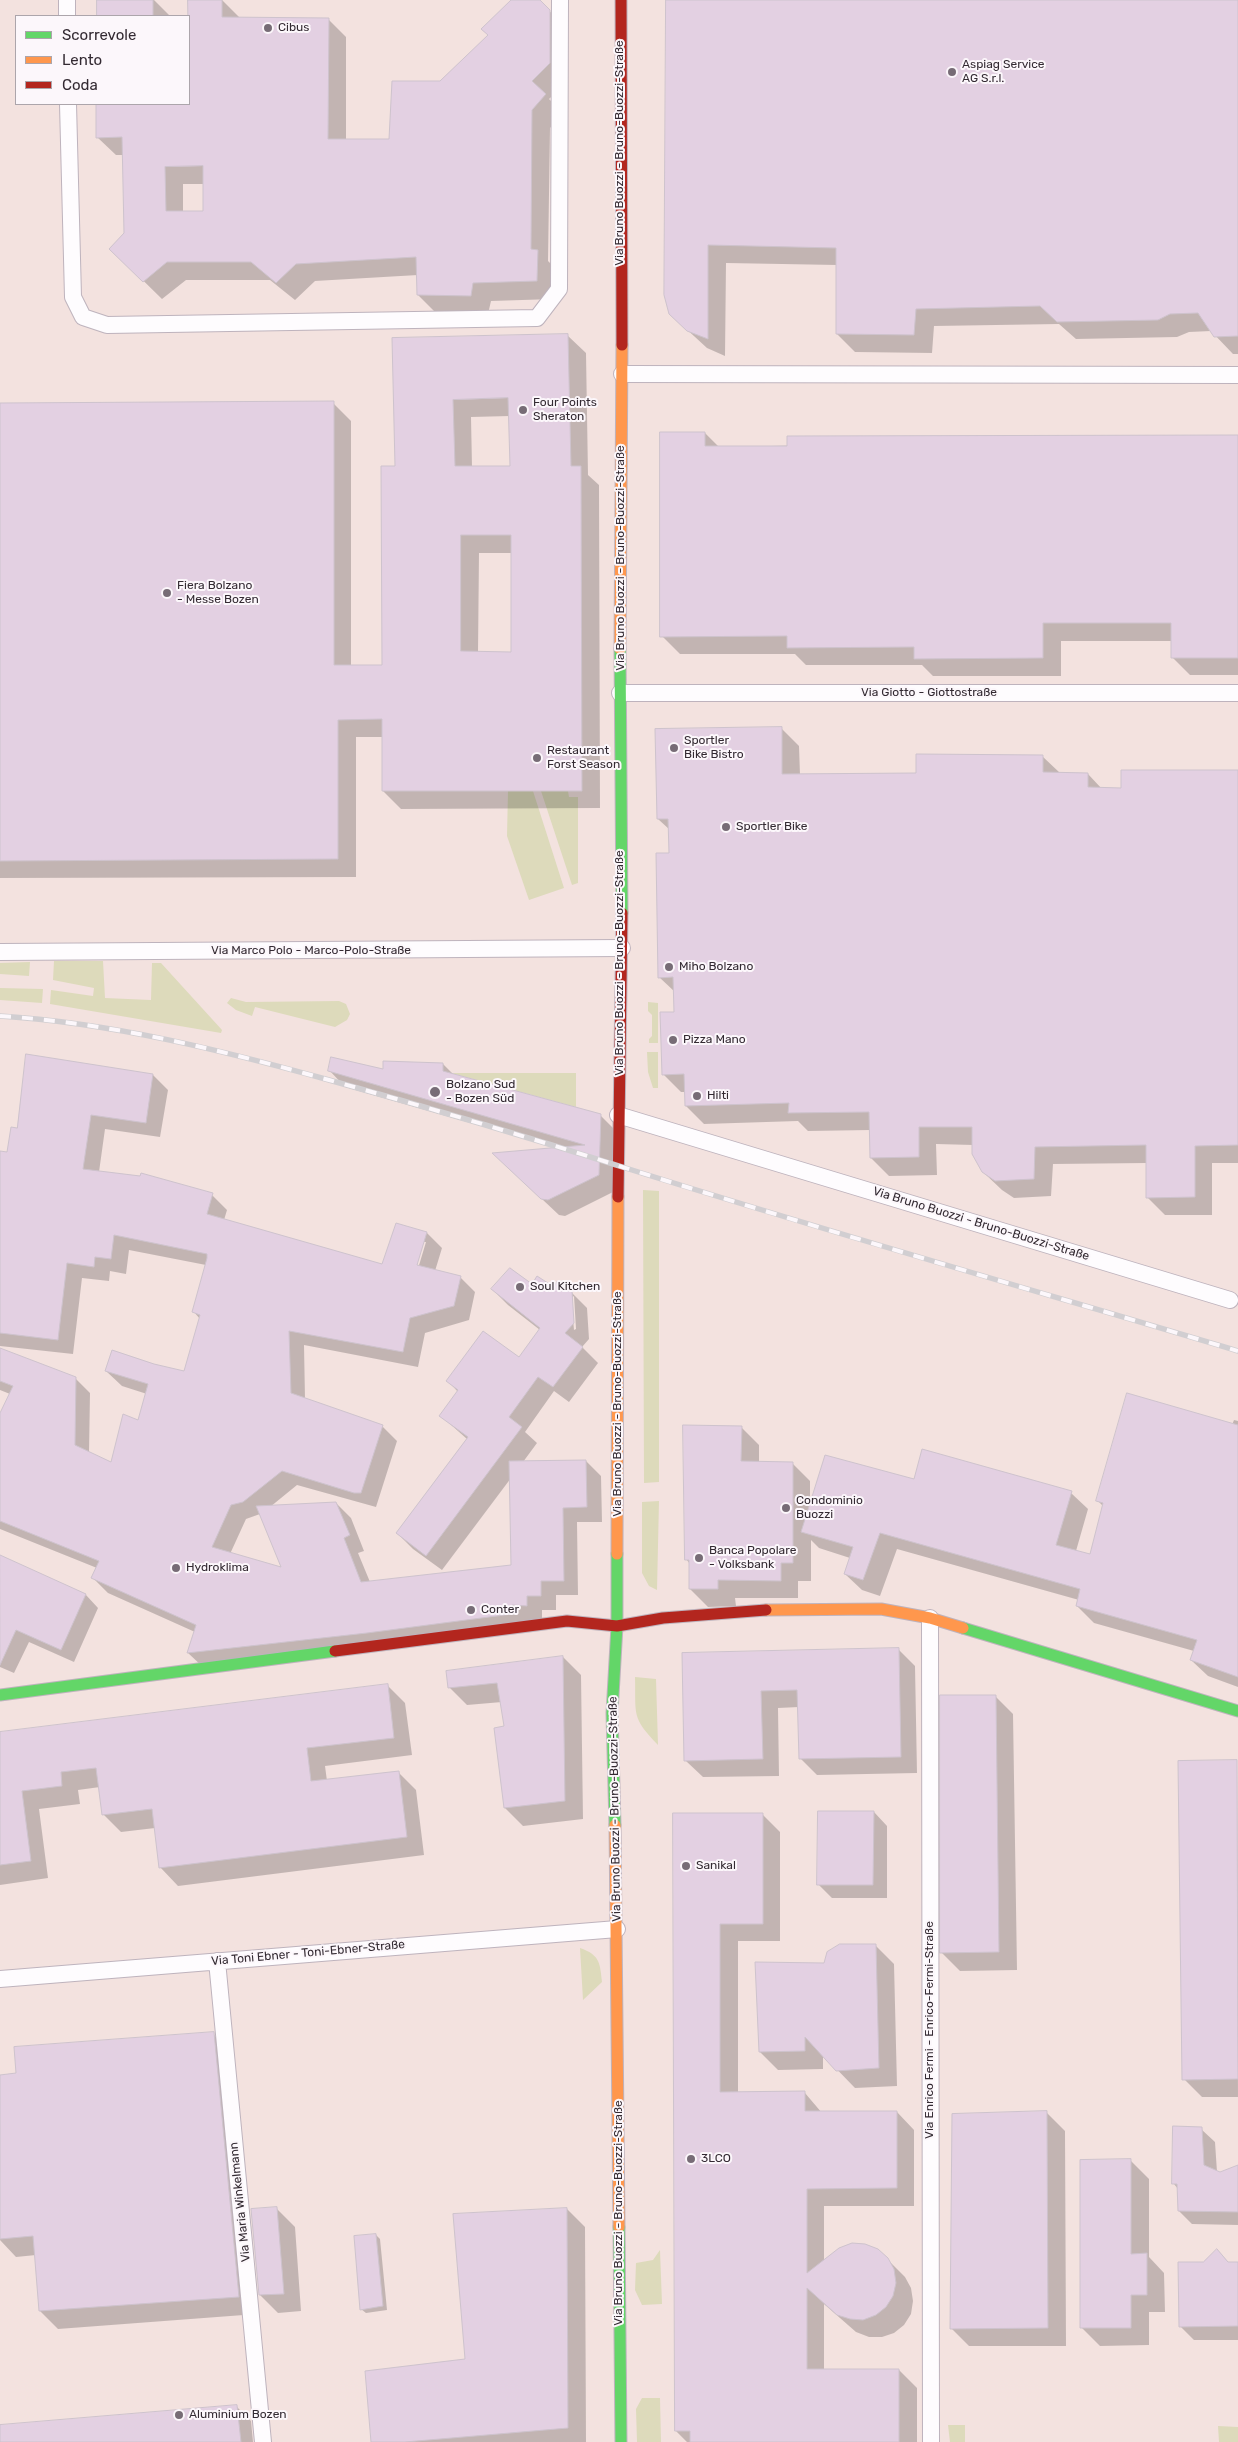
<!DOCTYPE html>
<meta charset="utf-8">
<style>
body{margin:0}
#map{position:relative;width:1238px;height:2442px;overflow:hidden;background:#f6e8f5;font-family:Rubik,sans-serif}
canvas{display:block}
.legend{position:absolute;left:15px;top:15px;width:175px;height:90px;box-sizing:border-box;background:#fcf7fb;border:1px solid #aca5ab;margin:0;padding:6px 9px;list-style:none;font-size:15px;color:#332a32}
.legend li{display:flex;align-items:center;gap:10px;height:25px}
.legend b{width:25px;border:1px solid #aca5ab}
</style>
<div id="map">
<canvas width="1238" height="2442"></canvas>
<ul class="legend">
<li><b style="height:6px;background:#63d668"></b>Scorrevole</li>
<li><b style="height:6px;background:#ff974d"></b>Lento</li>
<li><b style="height:6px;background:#b3261e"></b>Coda</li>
</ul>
</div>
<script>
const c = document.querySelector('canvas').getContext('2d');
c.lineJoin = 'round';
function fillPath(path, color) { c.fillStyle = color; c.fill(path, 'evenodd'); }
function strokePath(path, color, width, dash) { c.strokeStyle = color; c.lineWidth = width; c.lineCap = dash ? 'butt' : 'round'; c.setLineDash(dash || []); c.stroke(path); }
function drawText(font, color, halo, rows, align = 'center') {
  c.font = font + ' Rubik,sans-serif'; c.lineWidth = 4; c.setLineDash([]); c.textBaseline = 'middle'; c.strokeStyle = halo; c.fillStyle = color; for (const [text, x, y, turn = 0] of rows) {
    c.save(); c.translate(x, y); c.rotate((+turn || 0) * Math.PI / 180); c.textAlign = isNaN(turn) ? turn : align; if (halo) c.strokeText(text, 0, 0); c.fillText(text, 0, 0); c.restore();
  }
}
fillPath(new Path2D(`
 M0,0h1238v2442h-1238zM16,16h173v88h-173z`), '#f3e2df');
fillPath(new Path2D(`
 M508,791h25l31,97 -35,12 -22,-64z
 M541,791h27l1,6h9v86l-6,2z
 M54,961h49l2,37 46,2 1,-37h9l61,67 -1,3 -171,-29 1,-14 42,6 1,-8 -41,-8z
 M30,962l-1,14 -29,-2v-11z
 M0,988l43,1 -1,14 -42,-3z
 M231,998l15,4 93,-1 7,3 4,10 -3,6 -12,7 -80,-20 -3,9 -16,-6 -9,-7z
 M648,1002l10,1v40h-9v-4l3,-3v-21l-4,-4z
 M647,1052h11v36h-5l-5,-16z
 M451,1073h125v34z
 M643,1190l16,1v291l-15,1z
 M659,1501l-2,89 -8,-4 -7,-13v-71z
 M635,1677l21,2 2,66c-27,-28 -22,-30 -23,-68z
 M580,1948c20,7 20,15 22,34l-19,18z
 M660,2250l2,54 -20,1 -7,-15 1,-27 17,-3z
 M642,2398h18l1,44h-24l-1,-33z
 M948,2425h17v17h-15z
 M1218,2426l20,1v15h-19z`), '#dddabb');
fillPath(new Path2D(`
 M98,0h56l16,16h-72z
 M189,0h33l18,18 88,1 18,18v103h44l51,-58 48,-47 23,-35h26l30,29 -1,53 -18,17 14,14 -13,15 -2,133 8,8 -2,30 -63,2 -3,13 -52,-1 -18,-18v-20l-103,6 -20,19 -25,-20h-84l-24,19 -51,-50 14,-16 -1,-78h-8l-19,-18 1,-33h91zM183,184h21l1,28h-22z
 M667,0h571v354h-5l-22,-23 -22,1 -12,5 -101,2 -17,-15 -125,2 -2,27 -77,-1 -18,-18v-69l-111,-2 -1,93 -18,-8 -37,-34z
 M567,335l19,18 2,122 11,10 1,323 -199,1 -18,-18v-54h-27v140l-356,1v-474l333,-1 18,18v245h32l13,-198 -3,-128zM510,416l2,51h-40l-1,-50zM479,553h33v100h-34z
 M705,433l14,14 519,-10v238h-48l-18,-18v-16h-111v35h-128l-11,-11h-116l-11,-11h-115l-18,-18z
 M781,728l18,18 1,29 117,-1 125,-18 18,17 28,1 14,15h20l116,-18v392h-26v52h-47l-18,-18v-34l-94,1 -2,32 -37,2 -12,-8 -19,-18 -10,-27 -37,-1 1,31 -48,1 -18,-18v-28l-63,1 -10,-10 -94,3 -18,-18v-14h-5l-18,-18 12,-61v-21l-16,-15 11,-123v-24l-12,-11z
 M443,1064l12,12 145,39 17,17 -2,59 -50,25 -6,-1 -49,-46 48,-21 -213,-61 -16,-17h55z
 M153,1075l15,15 -8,47 -55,-8 -6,43 113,23 15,15 -3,10 159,46 14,-41 30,8 15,15 -7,23 25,6 15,15 -6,28 -44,13 -7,34 -114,-22 1,54 77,27 15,15 -21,66 -79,-22 -27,22 66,-4 15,15 13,33 -6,2 12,29 142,-16 -1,-88 -69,92 -29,-21 -16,-16 70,-94 -26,-23 17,-24 -10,-11 72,-22 20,-29 -32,-25 -16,-16 40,-3 39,6 16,16 2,31 -7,8 16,16 -29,39 -15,-11 -29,41 12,11 -14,19 63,-1 15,15 1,46h-25l1,73h-22v15h-14v10l-339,47 -15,-14 7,-21 -87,-39 -15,-15 4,-10 -97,-39v-113l10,-22 -10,-4v-40l75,28 15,15 -1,60 23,10 27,-42 8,-27 -25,-8 -16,-15 47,-6 32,7 15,-53 -6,-7 12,-47 -77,-15 -3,24 -16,-3 -1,10 -27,-3 -9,76 -73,-8v-193l8,1 10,-24zM423,1242h3l-9,30 -3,-1zM574,1296l2,33 -2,1 -3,-32zM260,1514l23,55 -53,-15 16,-35z
 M1234,1420l4,1v266l-30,-11 -17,-16 3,-9 -100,-28 -17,-17 2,-6 -182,-51 -17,47 -18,-6 -17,-16 5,-16 -31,-10 -8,-8v41h-13v17h-63l1,8 -28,1 -18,-18v-25l-4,-5 55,-132 18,18v18h33l18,18v23l105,-24 156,13 17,16 -12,42 15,4 13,-48 -7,-7 135,-75z
 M0,1557l86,38 12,13 -24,54 -45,-20 -15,31 -14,-6z
 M898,1649l17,17 2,107 -100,2 -17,-17 -1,-51 -21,1 1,68 -76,1 -17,-16 -2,-107z
 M563,1657l18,18 2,144 -60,7 -18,-18 -10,-79 11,-2 -4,-25 -35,3 -18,-18z
 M387,1685l18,18 7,52 -87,11 2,15 71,-9 18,18 8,65 -246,31 -18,-19 -5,-39 -34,4 -18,-18 -3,-27 -22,3 2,14 -41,5 9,69 -48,7v-152z
 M995,1696l18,18 4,256 -57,1 -18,-18z
 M1237,1762l1,335h-36l-18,-18z
 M874,1812l13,14v72h-55l-14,-14z
 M675,1814h87l18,18v109h-42v152h67l17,20 75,-1 17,18v76h-90v55l63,-2 18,18 6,11 2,13 -2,13 -7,11 -10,8 -12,4h-13l-13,-5 -32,-28v66h75l18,18v54h-230l-11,-11z
 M876,1946l18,18 3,122 -42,2 -32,-33v14l-45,1 -18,-18 65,-87z
 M213,2034l18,18 26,262 -199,15 -18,-18 -4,-56 -20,2 -16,-17v-164l18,-1z
 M1047,2113l18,18 1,215h-97l-18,-18z
 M1201,2129l14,13 2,30 3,1 18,-6v58l-46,-1 -13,-13 -1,-22 -4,-5z
 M1131,2161l18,18v78l15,16 1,39h-16v33l-49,1 -18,-18z
 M277,2209l18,18 6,84 -23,2 -18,-18z
 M567,2209l18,18 1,215h-213l94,-82z
 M376,2235l4,4 7,71 -21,3 -5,-4z
 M1217,2250l12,13h9v77h-44l-13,-13 23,-64z
 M237,2407l14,14 2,21h-253v-15z`), '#0003');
const building = new Path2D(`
 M97,0h56v16h-56z
 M188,0h34v17l107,1 -1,121h61l3,-58h48l48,-46 -7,-6 30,-29h29l10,10v53l-18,18 14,13 -14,16 -1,139 7,1 -1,31 -64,2 -2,13 -54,-1 -1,-38 -120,7 -20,19 -25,-21h-84l-24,20 -34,-33 15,-16 -2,-96 -26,1v-34h93zM203,166v45h-37l-1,-44z
 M666,0h572v336l-24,1 -16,-24 -28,1 -12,6 -101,2 -17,-16 -124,3 -2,26 -78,-1v-86l-128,-3v94l-21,-8 -18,-17 -5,-19z
 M568,334l3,132h10l1,325h-200v-72l-44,1v139l-338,2v-458l334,-2v264h48l-1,-199h14l-3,-128zM508,398l2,68h-55l-2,-66zM461,535h50v117l-50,-1z
 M660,432h45v14h82v-10l451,-1v223h-67v-35h-128v35l-129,1v-12l-127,1v-12l-127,1z
 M782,727v47l134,-1v-19l127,1v17l45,1v14l33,1v-18h117v375l-43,1v51l-49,1v-53l-111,2 -1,32 -39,2 -13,-9 -10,-18v-27h-53v30l-49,1 -1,-46 -81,1 1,-10 -104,3 -1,-32 -22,1 -2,-63h14l-1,-35 -15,1 -2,-125h13l-1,-34h-11l-2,-90z
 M26,1054l127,20 -7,49 -55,-8 -8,54 57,7 1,-3 72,20 -6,21 175,50 14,-41 31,9 -10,33 44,11 -7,30 -44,12 -7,34 -114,-21 2,62 92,32 -22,68h-7l-72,-22 -39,31 -12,3 -19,42 69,20 -25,-61 80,-4 14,33 -6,3 17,44 150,-17 -2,-104 77,-1 1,47 -24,1 1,73h-23v15h-14v10l-15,-1v9l-145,19 -180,20 9,-28 -105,-47 8,-17 -99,-40v-108l13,-27 -13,-5v-33l76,29 -1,68 36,17 12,-48 15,6 10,-36 -43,-13 7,-21 42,14 30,7 16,-56 -8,-3 15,-54v-4l-93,-19 -3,24 -16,-2 -1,10 -27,-4 -9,77 -58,-7v-182l7,1 4,-25 6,1z
 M331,1057l52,12v-8l60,2v8l158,43 -2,61 -51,25 -7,-1 -49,-46 93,-8 -257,-74z
 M510,1268l22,16 5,-8 17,11 3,-6 15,10 2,32 -9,10 18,14 -30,40 -15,-10 -29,40 13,10 -96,129 -30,-23 72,-96 -29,-21 19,-26 -12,-9 37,-50 36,26 21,-29 -49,-39z
 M1127,1393l111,32v252l-48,-17 7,-20 -121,-34 4,-17 -200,-56 -17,47 -19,-6 9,-27 -52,-15 24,-77 89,24 8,-30 150,42 -16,54 34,9 13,-51 -7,-2z
 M683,1425l59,1 -1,35 52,1v101h-12v18l-63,-1v9h-29v-29h-4z
 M0,1555l86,39 -25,56 -45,-20 -16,35z
 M899,1648l2,109 -102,2 -2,-69 -36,1 2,68 -79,2 -2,-108z
 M563,1656l2,145 -61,7 -10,-80 10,-2 -7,-43 -49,5 -2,-17z
 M388,1684l6,54 -87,10 4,33 88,-10 8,66 -248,31 -7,-59 -50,6 -6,-47 -35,4 1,14 -40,5 9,70 -31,4v-133z
 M940,1695h56l3,257 -59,1z
 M1237,1760l1,319 -56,1 -4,-319z
 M818,1811h56l-1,74h-56z
 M673,1813h90v111h-43v168l85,-1v20h92v77l-90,1v84l32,-25 13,-5 13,1 13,5 10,9 6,11 2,14 -3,13 -7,11 -10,8 -13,5 -13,-1 -13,-4 -30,-27v81h92v73h-209v-11h-15z
 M840,1944h36l3,124 -43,3 -31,-34v14l-46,1 -4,-90 69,1 3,-11z
 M214,2032l25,265 -200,14 -6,-75 -33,3v-164l16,-2 -2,-26z
 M1047,2111l1,217 -98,1 2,-215z
 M1173,2126l29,1 2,38 16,7 18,-7v47l-60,-1 -1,-27h-5z
 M1131,2159v95l16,-1v42h-16v33h-51v-168z
 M277,2207l7,87 -25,1 -8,-86z
 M567,2208l1,220 -163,14h-34l-6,-71 100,-12 -12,-145z
 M376,2234l7,72 -23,4 -6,-74z
 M1217,2249l11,13h10v64l-59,1 -1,-65h25z
 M237,2405l4,37h-241v-17z`);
fillPath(building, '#e3d0e2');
strokePath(building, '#cec3cd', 1);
const street = new Path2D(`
 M67,0v16
 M68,104l5,193 10,20 24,8 430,-7 22,-29 1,-289
 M622,374l616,1
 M620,693h618
 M0,952l622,-4
 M618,1115l612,185
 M930,1618l1,824
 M217,1961l46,481
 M0,1979l617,-50`);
const fast = new Path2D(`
 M620,649l2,264
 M963,1628l275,83
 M0,1695l335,-44
 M615,1825l-3,-112 5,-87v-72
 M619,2227l2,215`);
const slow = new Path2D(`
 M620,649l2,-304
 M617,1554l1,-357
 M766,1610l115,-1 49,9 33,10
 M615,1825l4,402`);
const jam = new Path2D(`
 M621,0l1,345
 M618,1197l4,-284
 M335,1651l232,-30 50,5 46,-8 103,-8`);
strokePath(street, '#beb3bd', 18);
strokePath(fast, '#beb3bd', 13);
strokePath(slow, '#beb3bd', 13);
strokePath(jam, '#beb3bd', 13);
strokePath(street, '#fefcfe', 16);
strokePath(fast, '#63d668', 11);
strokePath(slow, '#ff974d', 11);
strokePath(jam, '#b3261e', 11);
const rail = new Path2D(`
 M0,1016c112,7 221,34 329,64 101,28 202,58 303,90 201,63 404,121 606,181`);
strokePath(rail, '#d1ced1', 5.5);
strokePath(rail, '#fcf7fb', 4, [11]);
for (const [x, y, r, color] of [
 [268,28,5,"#776c76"],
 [952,72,5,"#776c76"],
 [523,410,5,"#776c76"],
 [167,593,5,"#776c76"],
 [674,748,5,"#776c76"],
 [537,758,5,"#776c76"],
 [726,827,5,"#776c76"],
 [669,967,5,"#776c76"],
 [673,1040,5,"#776c76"],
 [435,1092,6,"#776c76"],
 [697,1096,5,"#776c76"],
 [520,1287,5,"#776c76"],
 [786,1508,5,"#776c76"],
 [699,1558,5,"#776c76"],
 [176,1568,5,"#776c76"],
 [471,1610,5,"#776c76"],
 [686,1866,5,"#776c76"],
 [691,2159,5,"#776c76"],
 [179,2415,5,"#776c76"]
]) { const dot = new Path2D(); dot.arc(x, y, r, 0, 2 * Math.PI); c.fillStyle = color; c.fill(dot); strokePath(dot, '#fcf7fb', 2); }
drawText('12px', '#332a32', '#fcf7fb', [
 ["Cibus",278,28],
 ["Aspiag Service",962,65],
 ["AG S.r.l.",962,79],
 ["Four Points",533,403],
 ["Sheraton",533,417],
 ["Fiera Bolzano",177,586],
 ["- Messe Bozen",177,600],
 ["Sportler",684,741],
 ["Bike Bistro",684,755],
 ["Restaurant",547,751],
 ["Forst Season",547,765],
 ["Sportler Bike",736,827],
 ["Miho Bolzano",679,967],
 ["Pizza Mano",683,1040],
 ["Bolzano Sud",446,1085],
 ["- Bozen Süd",446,1099],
 ["Hilti",707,1096],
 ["Soul Kitchen",530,1287],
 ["Condominio",796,1501],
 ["Buozzi",796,1515],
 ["Banca Popolare",709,1551],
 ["- Volksbank",709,1565],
 ["Hydroklima",186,1568],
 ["Conter",481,1610],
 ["Sanikal",696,1866],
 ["3LCO",701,2159],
 ["Aluminium Bozen",189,2415]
], 'left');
drawText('12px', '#332a32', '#fcf7fb', [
 ["Via Bruno Buozzi - Bruno-Buozzi-Straße",620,153,-90],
 ["Via Bruno Buozzi - Bruno-Buozzi-Straße",621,558,-90],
 ["Via Giotto - Giottostraße",929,693],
 ["Via Marco Polo - Marco-Polo-Straße",311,951],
 ["Via Bruno Buozzi - Bruno-Buozzi-Straße",620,963,-90],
 ["Via Bruno Buozzi - Bruno-Buozzi-Straße",981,1224,17],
 ["Via Bruno Buozzi - Bruno-Buozzi-Straße",618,1404,-90],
 ["Via Bruno Buozzi - Bruno-Buozzi-Straße",615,1809,-91],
 ["Via Toni Ebner - Toni-Ebner-Straße",308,1953,-5],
 ["Via Enrico Fermi - Enrico-Fermi-Straße",930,2030,-90],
 ["Via Maria Winkelmann",240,2202,-96],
 ["Via Bruno Buozzi - Bruno-Buozzi-Straße",619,2213,-90]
]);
</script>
